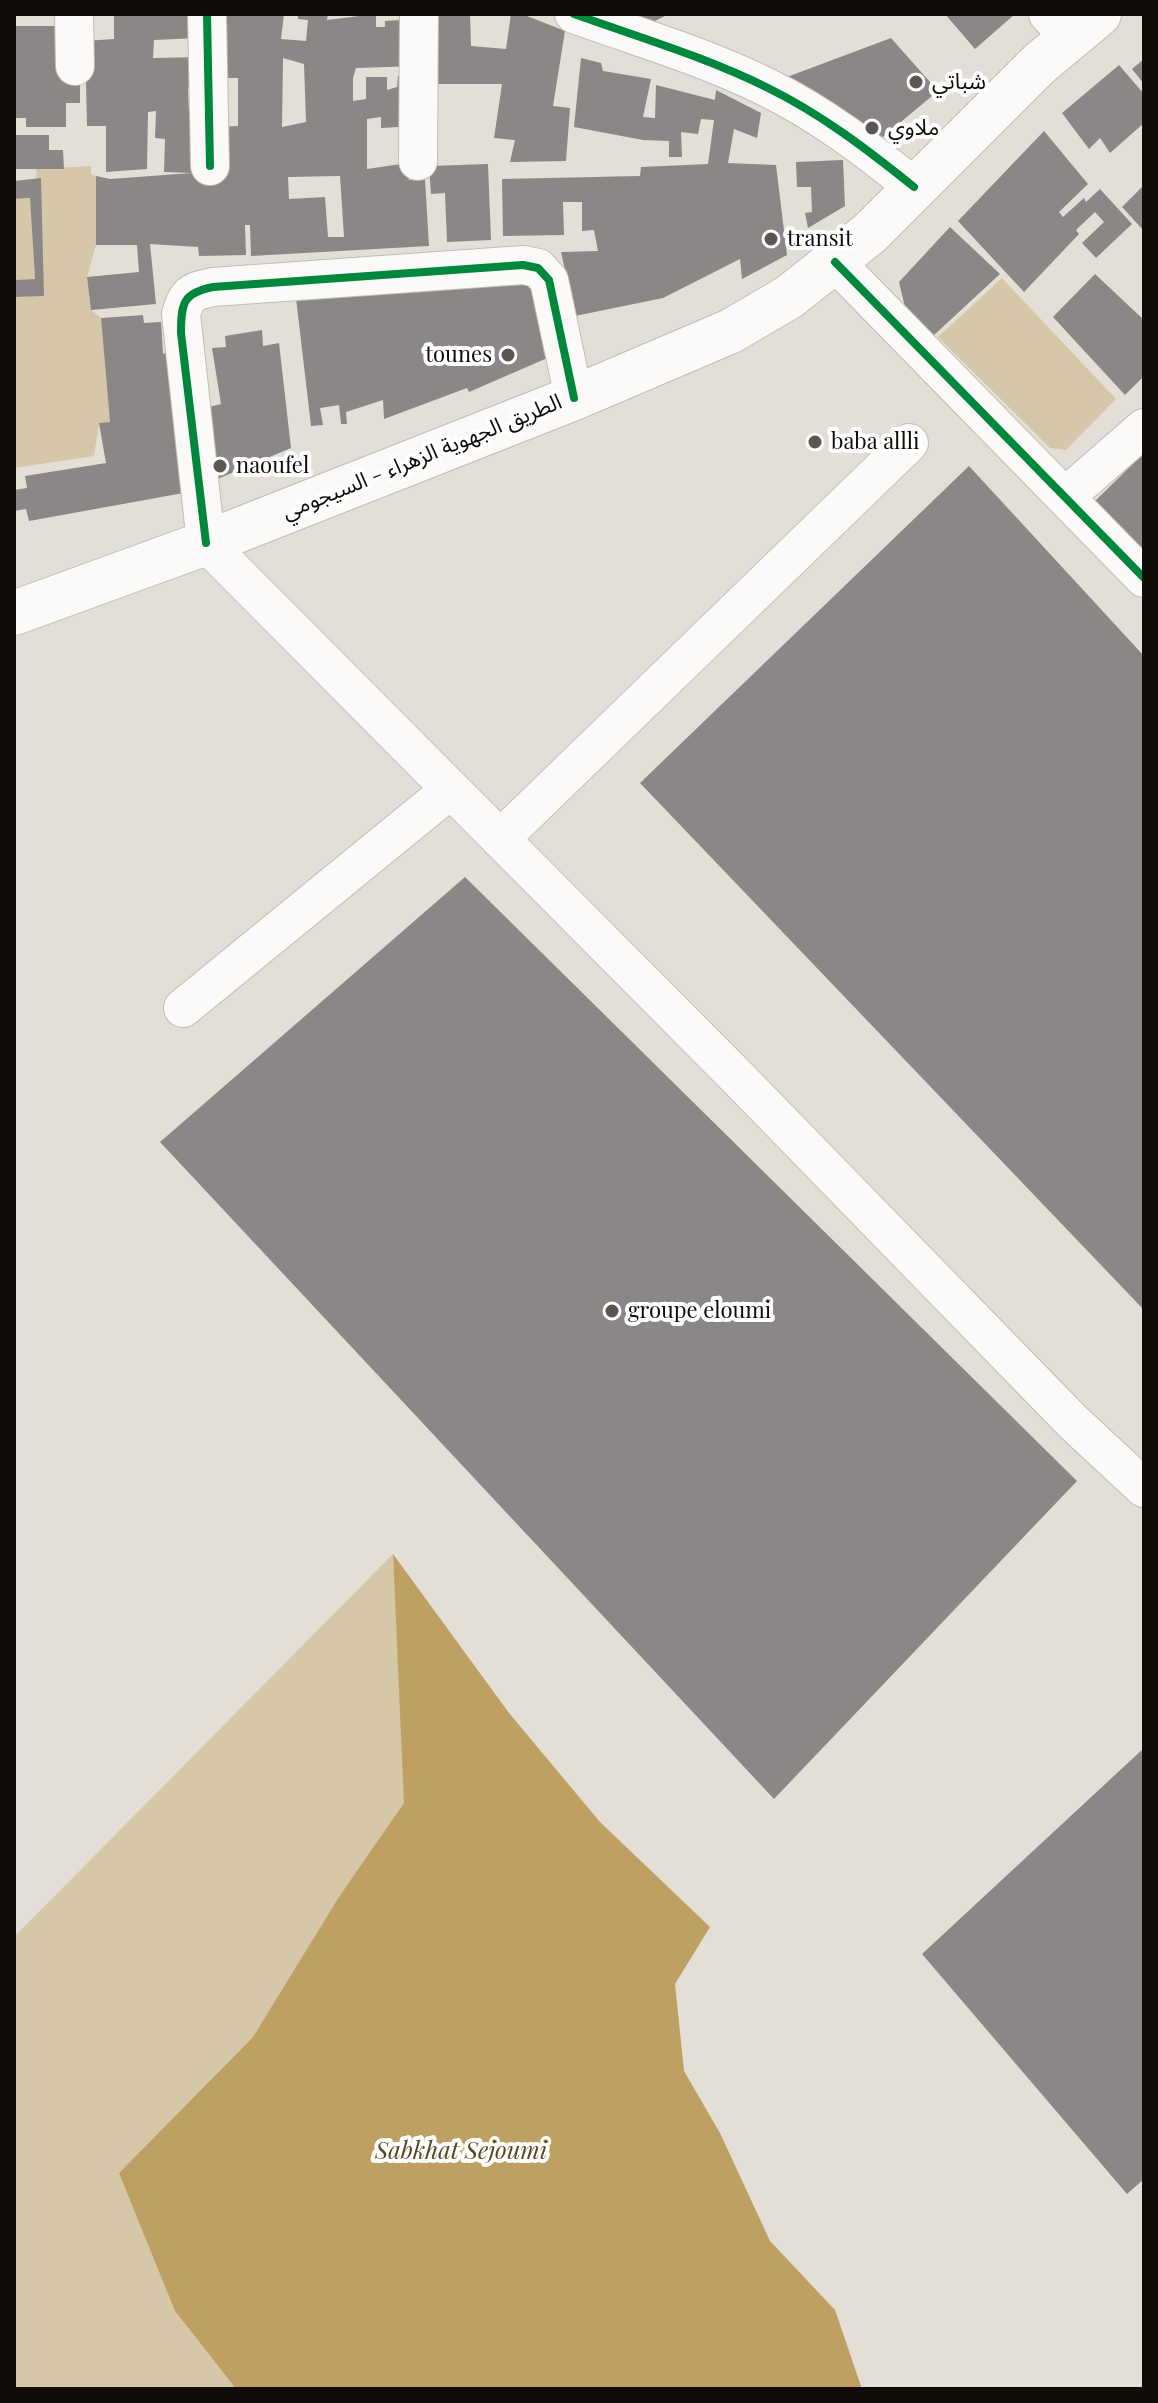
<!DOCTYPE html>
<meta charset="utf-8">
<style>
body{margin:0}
#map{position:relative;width:1158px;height:2403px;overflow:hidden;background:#e3dfd7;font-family:"Playfair Display",serif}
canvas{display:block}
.frame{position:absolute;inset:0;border:16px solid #100d08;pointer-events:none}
</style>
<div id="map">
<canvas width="1158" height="2403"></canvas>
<div class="frame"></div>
</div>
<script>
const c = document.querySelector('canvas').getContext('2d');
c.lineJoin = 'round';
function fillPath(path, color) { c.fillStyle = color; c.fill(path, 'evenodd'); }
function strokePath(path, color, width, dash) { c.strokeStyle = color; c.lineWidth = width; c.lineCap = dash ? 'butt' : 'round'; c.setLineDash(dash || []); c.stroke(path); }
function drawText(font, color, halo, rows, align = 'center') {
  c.font = font + ' "Playfair Display","Noto Sans Arabic",serif'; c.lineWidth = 8; c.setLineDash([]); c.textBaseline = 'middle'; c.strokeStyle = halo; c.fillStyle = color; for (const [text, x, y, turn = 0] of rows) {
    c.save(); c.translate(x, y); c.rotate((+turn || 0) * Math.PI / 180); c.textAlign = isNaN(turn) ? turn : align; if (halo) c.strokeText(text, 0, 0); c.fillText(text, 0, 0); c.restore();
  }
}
fillPath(new Path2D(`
 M91,166v8l5,2v69l-9,32 4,33 10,8 9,104 -11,2 -5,32 -80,12v-171l30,-2 -8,-126z
 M30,198l5,81 -21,1v-81z
 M1002,278l114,121 -50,51 -16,-2 -112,-111z
 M393,1554l12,249 -152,234 -134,136 69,155 48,61h-222v-452z`), '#d6c7a9');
fillPath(new Path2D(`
 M393,1554l116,159 91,109 110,105 -35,57 9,87 36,62 50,108 65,69 27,79h-626l-61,-78 -56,-138 134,-136 86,-140 65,-94z`), '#bda062');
fillPath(new Path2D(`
 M114,14h84v24l-44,2 -1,18 50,-1v31h-15l1,25h9l16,14 24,-1v-48h-17l-4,-64h67l-3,25 25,2 2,-21 -10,-1v-5h30l-1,6 49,-6v13h9v-6l16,-1 17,46 -62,2 -3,10v23l13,-2v-22h21v13l10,-3 1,-11 18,-1 -2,51 -33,2v-11l-14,2v50l41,-6 1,17 16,-1 4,67 -178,10 -1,-31h-5l1,30 -47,1 -1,-9 -48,-3 6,60 -65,6 -4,-33 52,-5 -2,-27h-41v-69l14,3 82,-6 -28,-1 1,-33 -10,-1 1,-27 -8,1 -1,57 -41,3v-46h-19l-2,-85 29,-2zM283,58l21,6 2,58 -24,5zM340,176l4,61h-16l-3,-40 -36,2 -1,-22z
 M432,14h38l1,32 35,3 5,-35h11l43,17 -12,75 17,2 -4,53 -56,1 5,-22 -21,-2 8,-54h-70z
 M628,14h41l-18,9z
 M945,14h70l-40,35z
 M14,26h51l15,51v26h-14v24h-40v-9h-12z
 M891,38l47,53 -66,55 -85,-69z
 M581,58l20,5 2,8 48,8 -8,38 12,1 1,-33 59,15 1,-10 45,23 -4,25 -23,-9 -6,34 48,2 11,90 -45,24 -2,-20 -77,39 -88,18 -14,-64 37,-1 -4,-21 -12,1v-29h-19l1,33 -61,1 -1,-57 138,-3 1,-9 67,-3 6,-44 -13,-1 -3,15 -17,-2 1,25h-13v-16l-26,-1 -69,-13z
 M1144,59v25l-12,-15z
 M1119,65l25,29v29l-34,30 -10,-15 -11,11 -27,-36z
 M1044,131l44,53 -29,28 4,5 21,-19 2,4 14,-13 32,35 -36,34 -14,-15 22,-21 -9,-10 -19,18 3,4 -55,58 -66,-71z
 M14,135h35v15h14l1,19h-50z
 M843,160l2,46 -37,22 -3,-15 7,-1 -1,-25h-14l-1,-25z
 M488,164l3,76 -44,2 -2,-49 -14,1 -2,-28z
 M41,178l3,118 -30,1v-17l21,-1 -5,-81 -16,1v-18z
 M1144,185v46l-22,-24z
 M950,227l50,47 -67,62 -28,-29 -6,-25z
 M1095,274l49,46v56l-19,19 -72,-78z
 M294,281l247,1 11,74 -83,36 -2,-4 -83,31 -1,-19 -37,12 1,12h-6l-2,-19 -19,3 3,17 -12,1z
 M143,315l1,8 17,-1 2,32 8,-3 18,141 -160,29 -3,-12 -12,2v-21l13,-2 -2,-12 81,-13 -7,-40 11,-1 -9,-104z
 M262,330l1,16 16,-3 12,105 -76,32 -6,-73 12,-3 -9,-56 14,-1 -1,-11z
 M1144,453v97l-50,-48z
 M969,466l175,190v654l-504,-527z
 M465,877l612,604 -303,318 -614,-657z
 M1144,1748v431l-17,15 -205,-240z`), '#8a8786');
const minor = new Path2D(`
 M74,14l1,52
 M207,14l3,152
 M574,14c64,23 132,43 194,74 53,26 100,62 146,99
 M1048,14l21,23
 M418,161l1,-147
 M835,262l309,316
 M574,398l-25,-118 -11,-12 -15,-3 -310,22c-22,5 -25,5 -32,27l25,229 533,536 334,343 71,66
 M1066,496l78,-68
 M500,839l409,-396
 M183,1008l267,-218`);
const major = new Path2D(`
 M14,613l192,-70 368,-145 157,-67 58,-34 81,-64 169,-169 60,-50`);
strokePath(minor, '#c0bdb7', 40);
strokePath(major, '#c0bdb7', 46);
strokePath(minor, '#fbfaf9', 38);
strokePath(major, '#fbfaf9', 44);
strokePath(new Path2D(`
 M207,14l3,152
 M574,14c64,23 132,43 194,74 53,26 100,62 146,99
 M835,262l309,316
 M206,543l-25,-210c0,-30 2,-40 32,-46l310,-22 15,3 11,12 25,118`), '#00873e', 8);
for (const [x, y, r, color] of [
 [916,82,8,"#5a5650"],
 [872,128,8,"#5a5650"],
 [771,239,8,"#5a5650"],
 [508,355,8,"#5a5650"],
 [815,442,8,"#5a5650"],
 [220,466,8,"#5a5650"],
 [612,1311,8,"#5a5650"]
]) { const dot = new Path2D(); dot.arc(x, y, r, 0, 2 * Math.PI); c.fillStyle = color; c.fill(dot); strokePath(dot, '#fff', 3); }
drawText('22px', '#100d08', '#fff', [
 ["شباتي",932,82],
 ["ملاوي",888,128],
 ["transit",787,239],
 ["tounes",492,355,"right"],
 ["baba allli",831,442],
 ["naoufel",236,466],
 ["groupe eloumi",628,1311]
], 'left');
drawText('22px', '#100d08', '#fff', [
 ["الطريق الجهوية الزهراء - السيجومي",422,457,-22]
]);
drawText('italic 24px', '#584623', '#fff', [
 ["Sabkhat Sejoumi",461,2152]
]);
</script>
